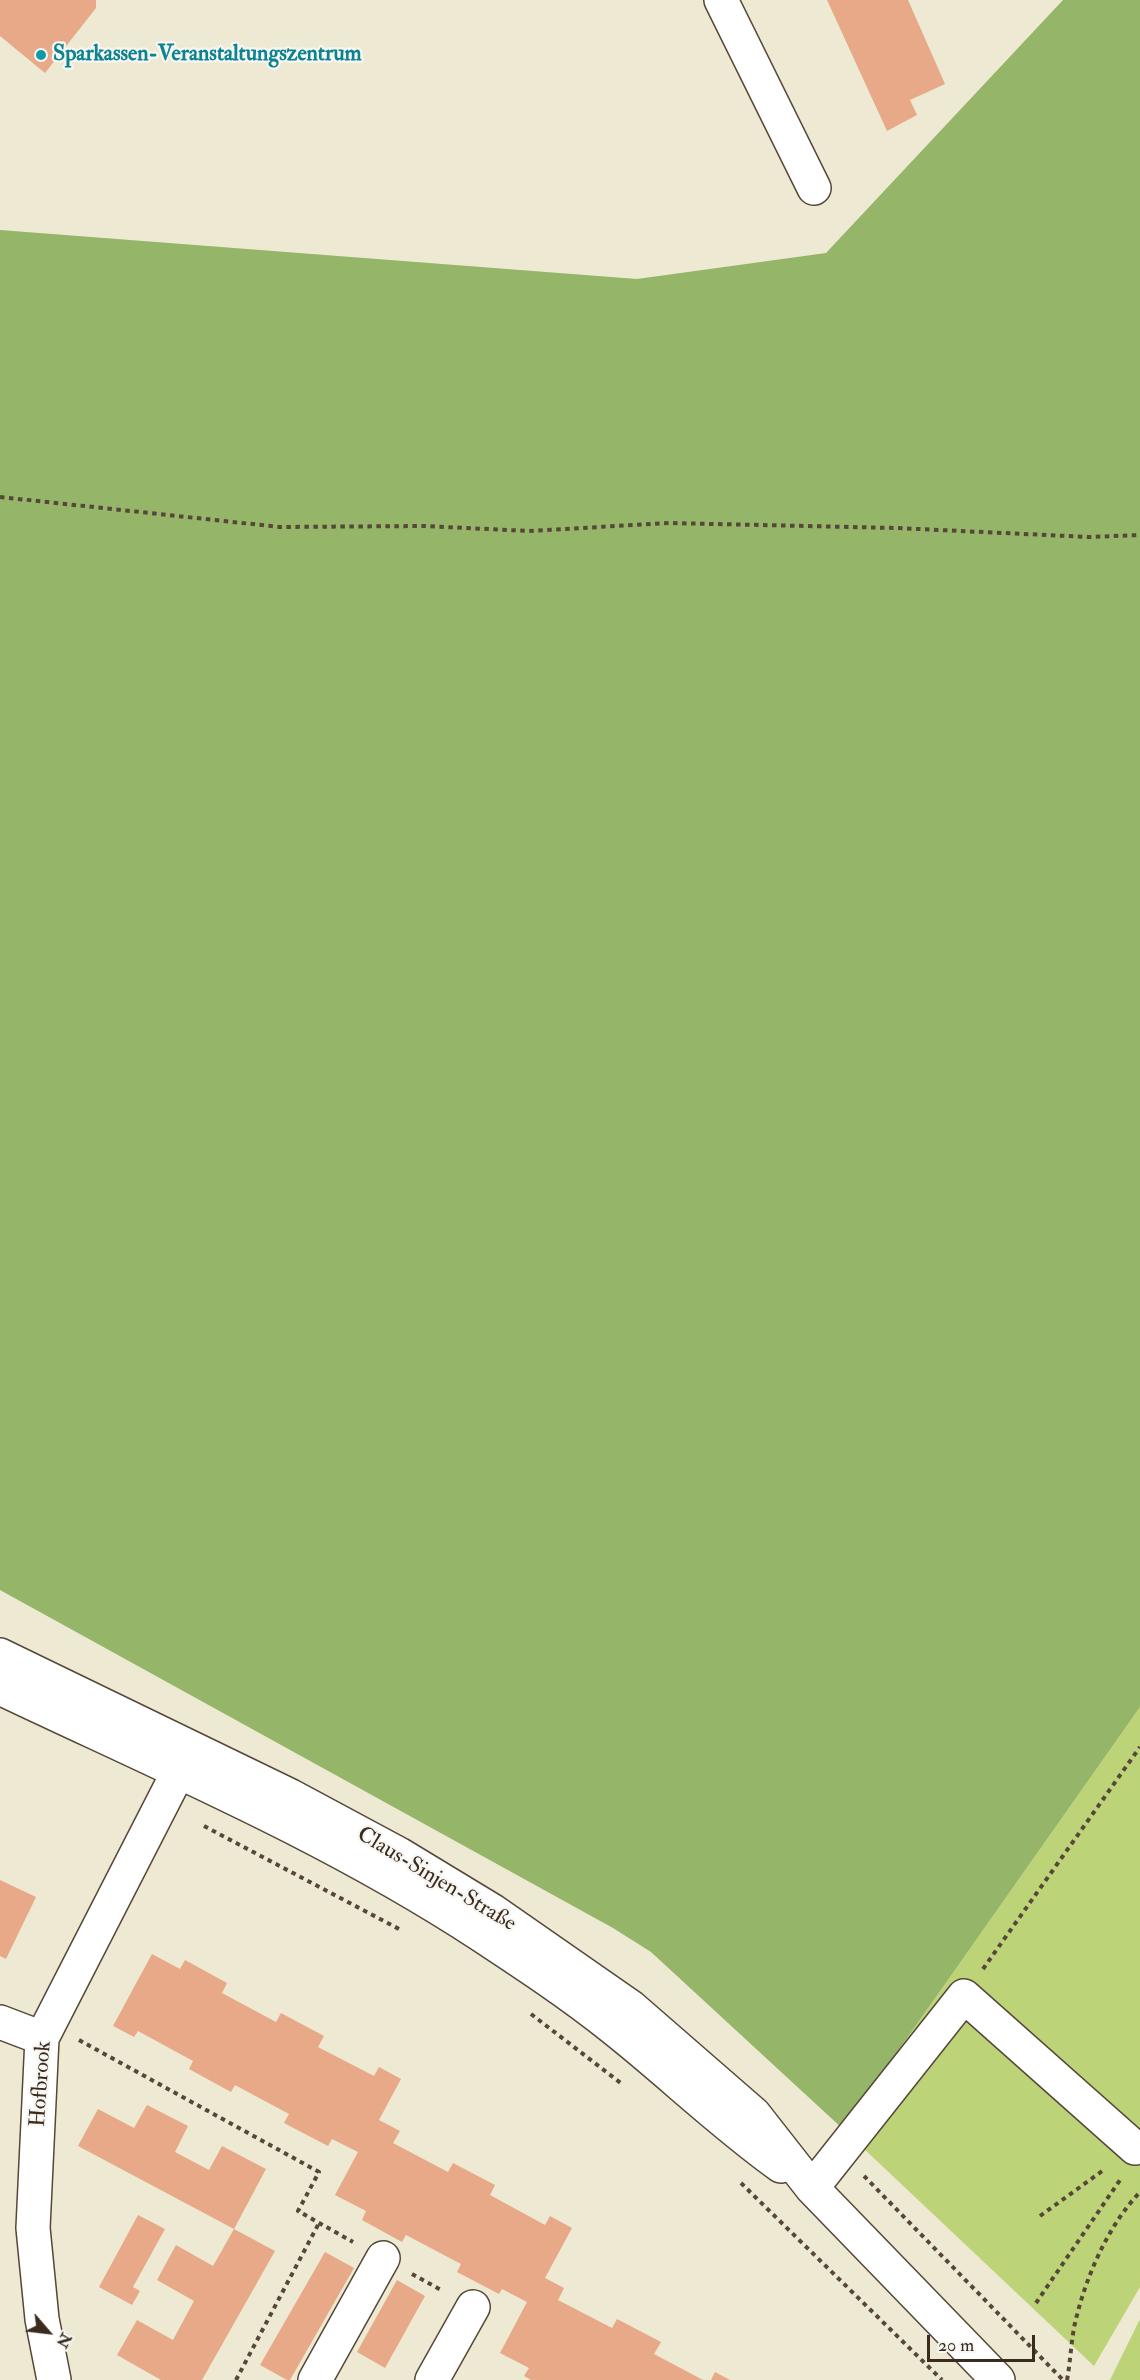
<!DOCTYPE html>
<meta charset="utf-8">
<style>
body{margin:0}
#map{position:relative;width:1140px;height:2380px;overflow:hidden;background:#ede9d2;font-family:"IM FELL Double Pica",serif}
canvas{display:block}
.north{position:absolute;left:18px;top:2302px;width:60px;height:60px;-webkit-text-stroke:4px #f6f6f2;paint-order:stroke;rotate:118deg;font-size:16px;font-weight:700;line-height:24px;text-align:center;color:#3b2a1e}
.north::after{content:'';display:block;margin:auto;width:21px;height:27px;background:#3b2a1e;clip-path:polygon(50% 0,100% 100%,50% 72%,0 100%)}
.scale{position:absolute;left:927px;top:2335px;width:108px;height:27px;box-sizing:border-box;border:3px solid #3b2a1e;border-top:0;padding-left:8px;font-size:18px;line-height:21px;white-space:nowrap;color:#3b2a1e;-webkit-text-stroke:4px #f6f6f2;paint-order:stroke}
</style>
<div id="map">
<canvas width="1140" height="2380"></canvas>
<div class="north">N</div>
<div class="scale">20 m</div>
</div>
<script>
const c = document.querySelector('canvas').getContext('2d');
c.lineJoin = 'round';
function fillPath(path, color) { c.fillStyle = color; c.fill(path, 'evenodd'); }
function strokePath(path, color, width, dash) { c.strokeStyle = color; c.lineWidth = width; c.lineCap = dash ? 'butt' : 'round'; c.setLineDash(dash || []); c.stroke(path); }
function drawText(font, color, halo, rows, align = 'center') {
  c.font = font + ' "IM FELL Double Pica",serif'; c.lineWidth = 4.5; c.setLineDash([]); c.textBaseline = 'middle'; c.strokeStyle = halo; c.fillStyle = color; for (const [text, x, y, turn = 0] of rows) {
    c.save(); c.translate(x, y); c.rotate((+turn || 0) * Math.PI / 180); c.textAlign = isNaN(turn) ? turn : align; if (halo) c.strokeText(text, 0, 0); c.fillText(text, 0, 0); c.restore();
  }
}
fillPath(new Path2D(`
 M1140,1707v580l-46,79 -251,-237z
 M1140,2319v61h-30z`), '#bcd377');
fillPath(new Path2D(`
 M1063,0h77v1707l-297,422 -192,-177 -38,-24 -613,-338v-1360l637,49 189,-26z`), '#95b568');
fillPath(new Path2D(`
 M0,0h96v8l-51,65 -45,-37z
 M827,0h81l37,84 -35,16 7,15 -30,16z
 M0,1880l36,17 -30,62 -6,-3z
 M152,1954l28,15 5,-9 42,23 -5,10 54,29 5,-9 43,23 -6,11 56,29 5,-9 22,12 -22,41 21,11 -7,12 55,29 5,-9 42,22 -5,10 55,30 5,-9 22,12 -27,50 19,10 -6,12 54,28 5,-9 44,23 -7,12 49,26h-172l-7,-4 5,-8 -29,-15 27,-51 -25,-13 -3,5 -42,-22 4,-8 -55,-29 -4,7 -40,-22 4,-9 -31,-16 23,-43 -26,-13 -4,7 -44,-23 5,-9 -54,-29 -4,7 -42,-23 4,-8 -55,-30 -4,6 -21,-11z
 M147,2105l41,21 -13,26 34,18 13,-24 44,23 -32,60 -156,-83 20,-37 36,19z
 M138,2215l27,14 -32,58 7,4 -8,14 -33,-18z
 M234,2229l41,22 -73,129h-41l-44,-25 20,-35 36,20 21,-39 -37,-21 19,-35 37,21z
 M325,2252l29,16 -64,112h-3l-27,-15z
 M397,2280l28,16 -40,72 -28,-16z
 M715,2372l15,8h-19z`), '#e7a987');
const minor = new Path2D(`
 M721,0l93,188
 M0,1655l291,141 108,58 94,57 138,96 123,107 58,74 186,192
 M0,1688c162,77 330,148 481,247 44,29 91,60 132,93 57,45 109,96 168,138
 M0,2022l42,16
 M812,2188l152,-192 171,152
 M54,2380l-12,-61 -9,-91 9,-190 146,-285
 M315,2380l68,-122
 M432,2380l41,-73`);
strokePath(minor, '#564739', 36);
strokePath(new Path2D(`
 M0,497l280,30 144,-1 105,5 140,-8 228,5 192,9 51,-2
 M204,1826l195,103
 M983,1969l157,-222
 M531,2014l91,70
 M79,2040l240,132 -21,39 55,31
 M864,2176l199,204
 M741,2183l201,197
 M1040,2216l65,-47
 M412,2274l31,17
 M1036,2303l84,-123
 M236,2380l83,-157
 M1067,2380c4,-21 4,-44 10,-65 11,-43 32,-90 63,-123`), '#564739', 4, [4.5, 4.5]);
strokePath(minor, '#fff', 33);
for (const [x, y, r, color] of [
 [41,55,6,"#0f9aa8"]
]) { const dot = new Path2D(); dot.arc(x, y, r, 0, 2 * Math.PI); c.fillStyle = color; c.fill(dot); strokePath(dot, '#f6f6f2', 2); }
drawText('bold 22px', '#0d838f', '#f6f6f2', [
 ["Sparkassen-Veranstaltungszentrum",53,55]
], 'left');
drawText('22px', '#3b2a1e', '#f6f6f2', [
 ["Claus-Sinjen-Straße",436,1880,31],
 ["Hofbrook",42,2084,-86]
]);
</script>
